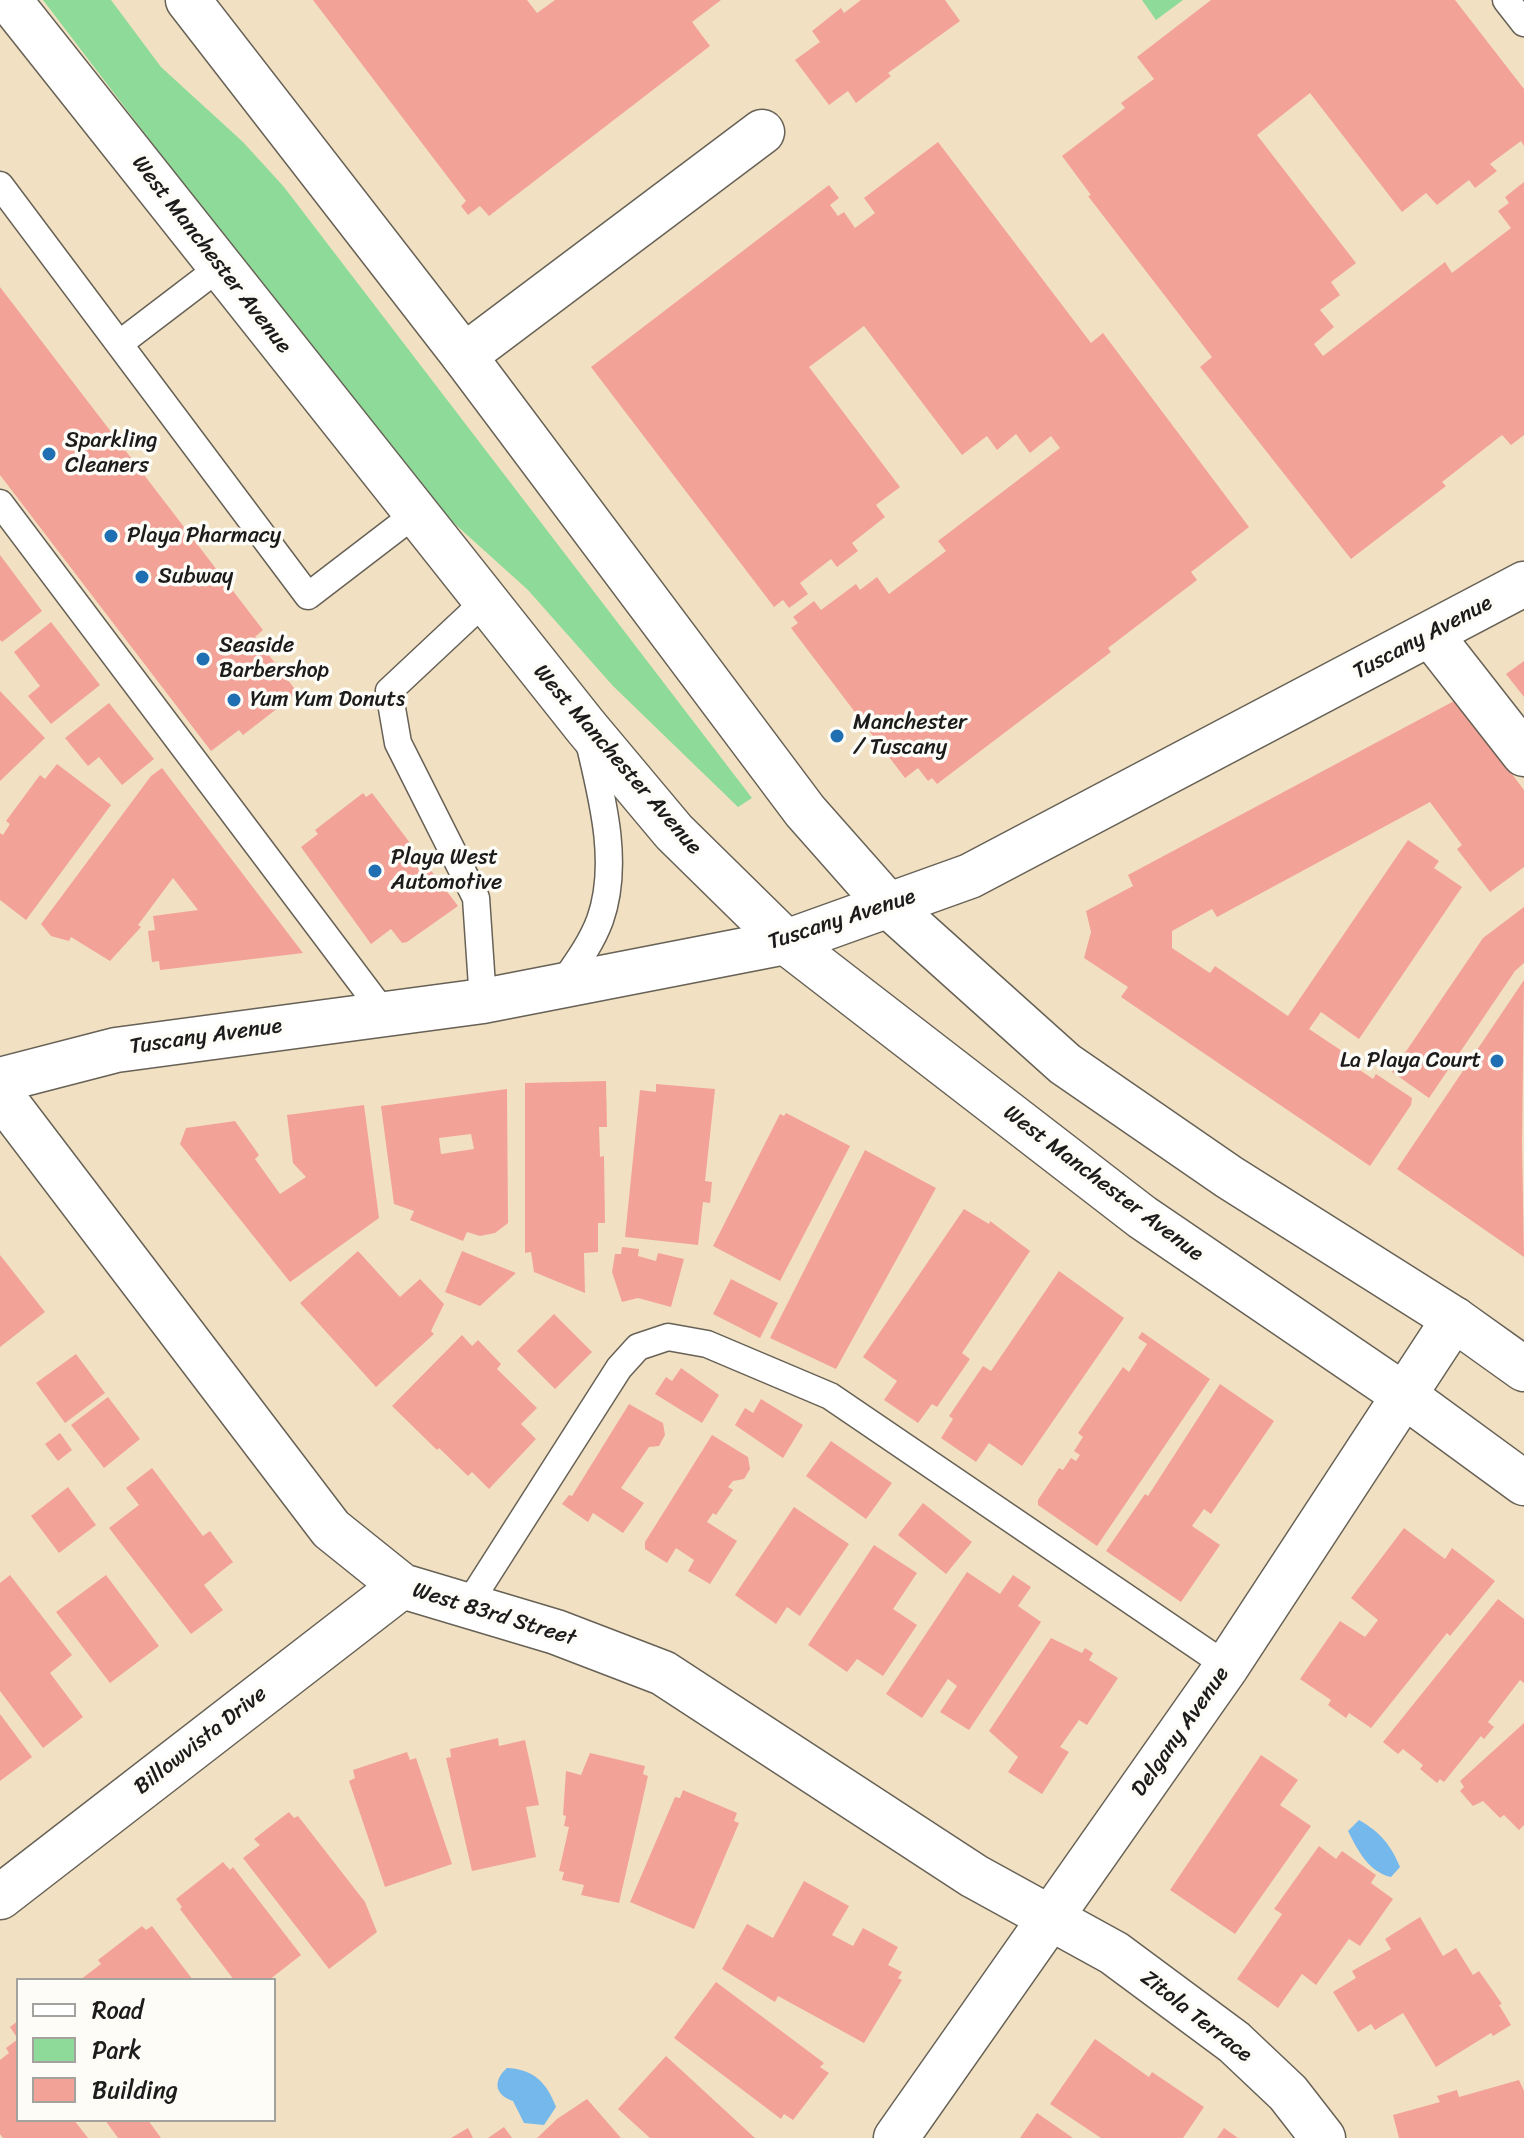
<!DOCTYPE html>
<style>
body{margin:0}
#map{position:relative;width:1524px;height:2138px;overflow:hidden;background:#f1e1c2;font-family:Sriracha,sans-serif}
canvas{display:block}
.legend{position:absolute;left:16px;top:1978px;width:260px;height:144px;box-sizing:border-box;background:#fdfcf7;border:2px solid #a3a29f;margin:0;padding:10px 14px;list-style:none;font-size:24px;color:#1c1c1c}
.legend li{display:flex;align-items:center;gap:16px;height:40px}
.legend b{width:40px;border:2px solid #a3a29f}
</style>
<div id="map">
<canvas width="1524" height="2138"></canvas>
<ul class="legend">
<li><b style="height:10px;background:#fff"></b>Road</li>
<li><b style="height:22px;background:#8edb99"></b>Park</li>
<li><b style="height:22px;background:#f3a297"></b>Building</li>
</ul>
</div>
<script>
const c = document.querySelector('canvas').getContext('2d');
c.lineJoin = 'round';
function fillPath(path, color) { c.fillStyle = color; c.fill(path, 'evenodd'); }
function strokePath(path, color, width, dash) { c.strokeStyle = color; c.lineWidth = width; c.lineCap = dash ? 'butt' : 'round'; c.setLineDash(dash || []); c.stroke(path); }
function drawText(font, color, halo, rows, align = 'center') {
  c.font = font + ' Sriracha,sans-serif'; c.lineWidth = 7; c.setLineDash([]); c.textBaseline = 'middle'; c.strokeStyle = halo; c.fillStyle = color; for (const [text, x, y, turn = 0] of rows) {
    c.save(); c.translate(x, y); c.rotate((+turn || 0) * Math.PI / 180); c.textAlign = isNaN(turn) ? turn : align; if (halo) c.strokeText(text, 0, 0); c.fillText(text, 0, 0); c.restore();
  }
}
fillPath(new Path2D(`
 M43,0h68l50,67 82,75 41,45 468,611 -14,9 -125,-121 -85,-96 -113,-102z
 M1142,0h41l-27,20z`), '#8edb99');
fillPath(new Path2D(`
 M1359,1820c21,12 32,25 41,47l-9,10c-22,-5 -33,-26 -43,-46z
 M507,2068c27,1 40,15 49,39l-12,18 -20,-2 -11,-22c-19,-6 -20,-21 -6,-33z`), '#75b8eb');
fillPath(new Path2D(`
 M313,0h214l10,13 18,-13h166l-29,22 18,24 -221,170 -9,-10 -12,9 -7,-9 5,-5z
 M861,0h84l15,21 -72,52 3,3 -35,27 -8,-12 -19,14 -34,-45 25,-18 -8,-11 29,-23 3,5z
 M1211,0h244l69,89v57l-3,-5 -31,23 7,7 -22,17 -6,-8 -32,25 -11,-12 -24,19 -92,-119 -53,42 99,128 -25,19 9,13 -20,15 14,17 -20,17 9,12 122,-94 7,11 59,-45 -13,-17 11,-8 -4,-6 19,-15v253l-13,10 -9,-10 -60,47 4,4 -95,73 -151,-192 12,-10 -124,-161 3,-1 -29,-39 63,-48 -4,-5 33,-24 -17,-22z
 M938,142l153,201 12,-10 146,194 -58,45 6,8 -89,68 3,4 -174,132 -5,-6 -4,3 -10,-13 -13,10 -114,-150 7,-5 -5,-6 21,-16 7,9 35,-26 4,6 17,-13 12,17 57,-43 -8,-10 122,-93 -9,-12 -21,17 -14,-19 -19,16 -10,-14 -25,19 -98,-129 -55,41 91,120 -24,18 9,12 -33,26 6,8 -21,16 -6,-8 -31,24 8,11 -19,14 -6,-8 -9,7 -183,-240 238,-182 10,13 -9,7 8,11 6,-4 11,16 20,-15 -11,-15z
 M0,287l263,343 -8,7 39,51 2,6 -53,41 -4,-5 -28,21 -211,-276z
 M0,555l42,56 -40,31 -2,-2z
 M51,622l49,63 -49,39 -23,-28 12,-10 -26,-34z
 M1524,661v36l-18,-23z
 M0,691l45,47 -45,43z
 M1456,700l68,90v77l-34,25 -33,-43 5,-4 -32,-43 -213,115 -5,-8 -40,22v17l38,25 5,-7 73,50 120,-176 31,21 -5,7 28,19 -103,152 -38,-27 -12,17 45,30 -3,5 22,15 3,-5 36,24 -1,7 -41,61 -249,-169 7,-10 -44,-29 7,-26 -5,-21 47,-25 -5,-11z
 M109,703l45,56 -32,26 -23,-28 -11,9 -23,-28z
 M57,764l54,41 -85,115 -26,-20v-67l3,2 7,-11 -4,-3 34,-46 5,4z
 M162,768l141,185 -143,17 -1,-9 -7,1 -4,-31 7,-1 -2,-14 45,-6 -25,-32 -35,47 3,2 -31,34 -39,-24 -2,4 -18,-5 -10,-12 110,-148z
 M363,793l3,4 6,-4 86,113 -51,36 -5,1 -11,-14 -20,15 -70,-97 17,-13 -3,-4z
 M1524,907v56l-9,8 -86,127 -37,-26 91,-134z
 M1524,980l-2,164 2,113 -127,-88z
 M606,1081l1,46h-8l1,30 4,-1 1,67h-7v29l-14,1 1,40 -51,-21 -3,-20 -6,1v-170z
 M656,1084l59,5 -10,92 7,1 -2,21 -7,-1 -5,43 -73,-8 15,-147 16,2z
 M507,1089l1,134 -13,10 -15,3 -13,-4 -4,9 -53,-21 4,-9 -20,-7 -13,-98zM471,1134l3,15 -33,5 -2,-16z
 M364,1105l15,113 -89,64 -110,-138 6,-16 49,-7 24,34 -4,4 25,35 26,-17 -13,-14 -6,-48z
 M786,1113l64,33 -70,135 -67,-35 67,-132 4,2z
 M865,1150l71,38 -100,181 -66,-31z
 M964,1209l25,15 1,-3 40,30 -68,102 8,6 -33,48 -5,-3 -14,19 -34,-23 13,-19 -34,-24z
 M622,1247l17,2 -1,7 18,5 2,-8 26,6 -13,48 -33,-9 -16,4 -10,-30 3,-18h6z
 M358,1251l42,46 20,-18 24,25 -13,27 3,3 -58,53 -76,-84z
 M462,1251l54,22 -36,33 -35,-14z
 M0,1255l45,57 -45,35z
 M1059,1271l65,47 -102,148 -33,-23 -13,19 -35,-24 12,-19 -4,-3 34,-50 8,5z
 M731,1279l47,24 -18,35 -47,-24z
 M554,1314l38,38 -37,37 -38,-38z
 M1142,1332l68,47 -113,167 -59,-41v-5l21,-32 4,2 8,-12 5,3 4,-6 -6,-4 9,-14 -5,-4 45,-66 6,5 18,-28 -9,-6z
 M462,1335l10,11 6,-6 23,24 -4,5 40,39 -16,16 15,15 -47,50 -17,-17 -4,4 -29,-28 -2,2 -45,-44z
 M76,1354l29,39 -40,30 -29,-40z
 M681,1368l38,27 -17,28 -47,-29 11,-17 6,4z
 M1220,1384l54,37 -63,93 -7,-5 -12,17 28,19 -39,57 -75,-51 39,-57 3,2z
 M108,1397l32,42 -36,29 -33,-43z
 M761,1399l42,26 -20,33 -48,-33 10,-17 8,5z
 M629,1404l34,19 2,12 -6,11 -10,1 -28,41 23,15 -21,30 -30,-20 -5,9 -26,-18 7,-9 3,1z
 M60,1433l12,17 -14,11 -13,-17z
 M712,1435l36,22 2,12 -6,10 -11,2 -5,6 5,3 -17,25 -3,-2 -6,9 30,19 -27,43 -22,-13 6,-11 -18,-12 -9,15 -22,-14v-7z
 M831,1441l61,42 -26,36 -60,-43z
 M152,1468l51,68 7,-5 23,31 -29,23 19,25 -32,24 -82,-106 30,-23 -13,-17z
 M68,1487l28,38 -37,28 -28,-37z
 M923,1503l49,39 -26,32 -48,-39z
 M794,1507l55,37 -49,72 -13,-9 -11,17 -41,-29z
 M1404,1528l41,31 7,-11 43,33 -45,55 -3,-3 -76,95 -22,-15 -3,5 -18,-13 3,-5 -31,-21 40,-58 25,16 13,-17 -27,-22z
 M874,1545l43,28 -24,36 24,16 -34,51 -26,-17 -10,13 -39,-27z
 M967,1572l33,22 13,-19 18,12 -13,19 23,16 -72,108 -29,-18 17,-26 -9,-7 -26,39 -36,-24z
 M10,1575l62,80 -22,18 33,44 -40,31 -43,-57v-108z
 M106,1575l53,71 -49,37 -54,-71z
 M1498,1599l26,20v64l-4,-3 -32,42 6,5 -10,12 -3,-3 -37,46 -4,-3 -3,4 -17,-14 3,-4 -20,-16 -5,5 -15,-12z
 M1051,1638l31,15 3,-5 8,5 -4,7 29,18 -31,47 -8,-5 -19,27 9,5 -27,42 -34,-22 10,-15 -29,-26z
 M0,1714l32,43 -32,24z
 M1524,1723v102l-5,5 -15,-15 -4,3 -17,-17 -10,5 -13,-15 4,-4 -4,-6z
 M498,1738l1,8 26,-6 14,65 -13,2 10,50 -64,14 -26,-113 5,-1 -1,-8z
 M407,1752l3,8 6,-2 36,106 -67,23 -36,-106 6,-3 -2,-8z
 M590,1753l55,13 -2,8 5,2 -29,127 -38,-8 3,-10 -22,-5 2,-8 -5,-1 10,-44 -5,-1 2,-10 -3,-1 3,-44 15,4z
 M1261,1755l37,25 -18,25 31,21 -76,108 -65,-44z
 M683,1790l54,23 -3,8 5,2 -45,106 -64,-27 45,-105 5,1z
 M289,1812l5,6 4,-2 67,86 12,30 -48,37 -86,-111 17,-13 -6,-6z
 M1319,1846l17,13 6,-8 34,24 -5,8 22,16 -33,47 -11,-7 -33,46 -14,-11 -24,34 -41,-29 45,-65 -8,-5z
 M223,1862l7,8 3,-3 68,88 -32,25h-35l-54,-71 2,-2 -6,-8z
 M804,1881l45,25 -17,29 21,11 10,-18 35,19 -10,18 14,7 -4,6 4,2 -38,63 -86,-47 -3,6 -53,-33 25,-45 26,14z
 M1420,1917l23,39 13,-8 17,27 6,-4 23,33 -3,1 12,20 -18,11 -2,-3 -55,34 -33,-54 -28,17 -4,-6 -13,8 -25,-40 23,-14 -4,-7 39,-22 -6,-10z
 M142,1926l4,4 6,-4 41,54h-113l21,-16 -3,-4z
 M716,1982l108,81 -4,4 9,6 -36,47 -9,-6 -3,5 -107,-81z
 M18,2021v99h56l14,18h-85l-3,-4v-74l9,-7 -3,-5 12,-9 -8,-12z
 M1095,2039l54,38 3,-5 52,35 -21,31h-82l-51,-34z
 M666,2056l89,82h-105l-32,-29z
 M1519,2080l5,11v47h-125l-6,-23 47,-13 -3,-6 20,-6 2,7z
 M587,2099l34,39h-84l20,-19z
 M1037,2113l36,25h-53z
 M105,2120h43l13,18h-43z
 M504,2127l8,11h-24z
 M468,2128l5,10h-22z
 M1224,2128l14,10h-21z`), '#f3a297');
const lane = new Path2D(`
 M1506,0l18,23
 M0,185l308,411 107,-82
 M119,344l101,-77
 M0,503l384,510
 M562,984c14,-20 29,-40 38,-64 20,-56 2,-123 -11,-178
 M483,1001l-7,-103 -78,-155 -9,-52 95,-89
 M466,1608l153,-240 19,-21 30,-10 39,7 123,52 397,270`);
const street = new Path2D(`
 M464,356l298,-224
 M1431,635l93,119
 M0,1080l116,-30 367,-49 303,-59 184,-66 554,-292
 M0,1094l331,435 71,57 154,46 107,41 311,203 140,77 120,89 54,51 35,45
 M0,1897l402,-311
 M896,2138l331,-472 227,-347`);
const secondary = new Path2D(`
 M9,0l577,727 88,105 112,110 356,275 263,179 119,87
 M188,0l276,356 341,455 84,95 176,158 164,113 225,142 70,50`);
strokePath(lane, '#676156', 29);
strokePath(street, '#676156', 47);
strokePath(secondary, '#676156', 47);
strokePath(lane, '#fff', 26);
strokePath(street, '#fff', 44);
strokePath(secondary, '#fff', 44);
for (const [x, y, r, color] of [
 [49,454,8,"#1f6fb2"],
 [111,536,8,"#1f6fb2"],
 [142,577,8,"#1f6fb2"],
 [203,659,8,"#1f6fb2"],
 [234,700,8,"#1f6fb2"],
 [837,736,8,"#1f6fb2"],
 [375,871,8,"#1f6fb2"],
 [1497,1061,8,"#1f6fb2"]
]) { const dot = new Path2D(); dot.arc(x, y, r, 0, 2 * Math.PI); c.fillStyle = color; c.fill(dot); strokePath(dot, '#fdfcf7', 3); }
drawText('22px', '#1c1c1c', '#fdfcf7', [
 ["West Manchester Avenue",211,255,52],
 ["Tuscany Avenue",1423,638,-28],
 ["West Manchester Avenue",617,760,49],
 ["Tuscany Avenue",842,920,-18],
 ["Tuscany Avenue",206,1037,-8],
 ["West Manchester Avenue",1103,1184,37],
 ["West 83rd Street",494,1615,17],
 ["Delgany Avenue",1181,1732,-55],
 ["Billowvista Drive",201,1741,-38],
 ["Zitola Terrace",1196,2017,38]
]);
drawText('22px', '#1c1c1c', '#fdfcf7', [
 ["Sparkling",65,441],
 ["Cleaners",65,466],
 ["Playa Pharmacy",127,536],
 ["Subway",158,577],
 ["Seaside",219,646],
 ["Barbershop",219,671],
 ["Yum Yum Donuts",250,700],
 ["Manchester",853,723],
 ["/ Tuscany",853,748],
 ["Playa West",391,858],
 ["Automotive",391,883],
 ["La Playa Court",1481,1061,"right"]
], 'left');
</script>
